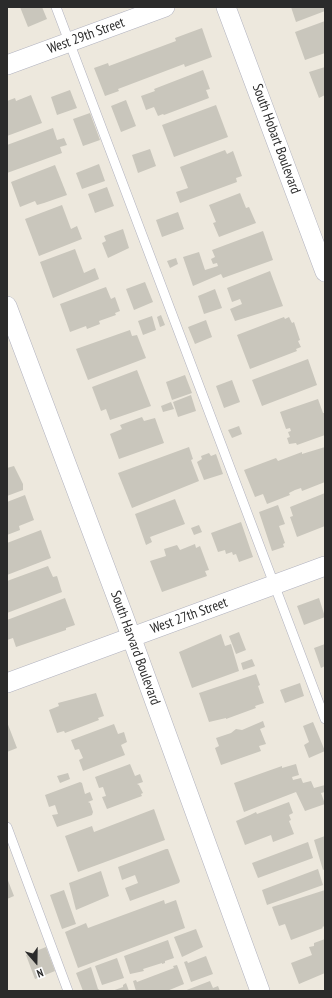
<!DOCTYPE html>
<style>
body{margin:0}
#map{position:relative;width:332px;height:998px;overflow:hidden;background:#ede8dd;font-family:"PT Sans Narrow",sans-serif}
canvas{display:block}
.frame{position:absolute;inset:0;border:8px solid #2b2b2b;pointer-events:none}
.north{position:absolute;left:16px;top:942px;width:40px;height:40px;-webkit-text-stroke:3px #fff;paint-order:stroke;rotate:160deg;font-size:11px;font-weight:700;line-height:16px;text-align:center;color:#2b2b2b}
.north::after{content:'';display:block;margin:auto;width:14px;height:18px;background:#2b2b2b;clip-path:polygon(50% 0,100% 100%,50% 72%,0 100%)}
</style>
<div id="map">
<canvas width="332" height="998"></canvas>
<div class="frame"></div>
<div class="north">N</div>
</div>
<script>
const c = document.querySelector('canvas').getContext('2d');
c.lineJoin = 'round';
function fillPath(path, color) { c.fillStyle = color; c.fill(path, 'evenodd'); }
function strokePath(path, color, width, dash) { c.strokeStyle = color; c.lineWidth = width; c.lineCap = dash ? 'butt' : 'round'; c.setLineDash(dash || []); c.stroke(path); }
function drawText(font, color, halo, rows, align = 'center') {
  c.font = font + ' "PT Sans Narrow",sans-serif'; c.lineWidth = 4; c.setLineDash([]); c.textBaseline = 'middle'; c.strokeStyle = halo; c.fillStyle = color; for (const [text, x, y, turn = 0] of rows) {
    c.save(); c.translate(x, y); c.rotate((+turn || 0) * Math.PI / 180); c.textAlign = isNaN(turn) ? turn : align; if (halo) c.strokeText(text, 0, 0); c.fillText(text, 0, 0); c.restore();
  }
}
fillPath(new Path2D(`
 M20,7h22l5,12 -19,8z
 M291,7h34v4l-29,11z
 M325,21v32l-20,7 -10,-28z
 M202,28l10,29 -27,10 -1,-3 -66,25 1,2 -14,5 -11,-28 14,-5 1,3 67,-25 -1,-3z
 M325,67v28l-6,3 -10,-26z
 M203,70l7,19 -4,1 3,8 -45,17 -1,-1 -5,2 -4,-9 -8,3 -5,-14 14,-5 -1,-2z
 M70,90l7,18 -20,7 -6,-18z
 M31,95l11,28 -35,13v-35l8,-3 1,3z
 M126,100l10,26 -15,6 -10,-26z
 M216,105l12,32 -54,20 -12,-32z
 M90,113l10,27 -17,6 -10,-27z
 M53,128l4,12 7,-2 3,7 -7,2 2,6 -55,20v-28z
 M150,149l6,17 -18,7 -6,-18z
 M225,150l2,4 6,-3 9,25 -6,2 1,4 -57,21 -4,-11 12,-4 -8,-21z
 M99,164l6,17 -23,8 -6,-16z
 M55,165l12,30 -23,8 -7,2 -2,-4 -15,6 -9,-25z
 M107,187l7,19 -19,7 -7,-19z
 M240,193l6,15 3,-1 7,16 -37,14 -6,-14 3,-1 -7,-17z
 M62,205l9,24 6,-3 5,13 -43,17 -14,-37z
 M178,212l6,17 -22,8 -6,-17z
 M123,229l6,19 -21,10 -6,-15 4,-2 -2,-5z
 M263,231l10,29 -50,18 -2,-4 -28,12 -10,-29 16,-5 6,18 13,-4 -1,-3 -4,1 -2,-5 4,-2 -3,-7z
 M75,249l9,24 11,-5 4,11 -46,19 -13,-36z
 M176,258l2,6 -8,4 -3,-7z
 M270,271l13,35 -48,15 -5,-12 12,-5 -2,-5 -8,3 -5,-14z
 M145,282l8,20 -19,8 -8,-21z
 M106,287l5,12 4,-2 5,14 -5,2 1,2 -17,6 1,3 -13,5 -1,-3 -16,6 -10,-28z
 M215,289l7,19 -18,6 -6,-18z
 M161,315l4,10 -5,2 -3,-10z
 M152,316l4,14 -13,5 -5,-14z
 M284,317l1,2 4,-2 3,6 2,-1 6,18 -2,1 3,6 -5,2 1,2 -47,18 -13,-34z
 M206,320l6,17 -17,7 -7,-17z
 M130,330l2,6 5,-1 9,23 -58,22 -12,-31z
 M308,359l9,26 -55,21 -10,-26z
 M137,370l14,36 -41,14 -4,-11 -5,2 -9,-24z
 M185,375l7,18 -20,7 -6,-18z
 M232,380l8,22 -16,6 -8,-22z
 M191,395l5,16 -18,6 -5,-15z
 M318,399l5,14h2v22l-28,10 -1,-2 -7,1 -2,-6 3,-1 -2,-5 3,-1 -1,-3 -4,1 -6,-17z
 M171,402l3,7 -11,3 -2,-6z
 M142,417l2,4 11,-3 9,25 -45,16 -9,-25 12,-5 -2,-4z
 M239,426l3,8 -10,4 -4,-8z
 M189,447l4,12 -2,1 8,21 -67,27 -14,-35z
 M325,447v35l-23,9 -1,-3 -6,2 -6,3 1,2 -23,9 -4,-10 -8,3 -11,-27 32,-12 2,3 24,-9v2z
 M209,453l2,3 5,-2 7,20 -19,6 -7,-18 5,-3 -1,-3z
 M14,466l9,18v6l-16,6v-28z
 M325,493v33l-28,11 -7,-20 3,-1 -3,-9z
 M25,495l9,25 -15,6 1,4 -13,5v-33z
 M175,499l10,25 -35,13 2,5 -6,3 -11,-31z
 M278,505l7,19 -6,2 6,17 -2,1 1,3 -12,4 -13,-39z
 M241,522l12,35 -14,5 -3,-8 -3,1 -1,-3 -6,2 -1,-4 -7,2 -7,-19z
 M199,525l3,7 -8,3 -3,-7z
 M41,530l10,28 -44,17v-32z
 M195,544l1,4 4,-2 9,24 -4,1 2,5 -45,16 -12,-31 16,-5 -2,-7 13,-4 3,5z
 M48,566l5,11 4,-1 5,16 -55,21v-32z
 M65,598l10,27 -9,3v2l-50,17 -3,-9 -6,2v-20z
 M319,598l6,19 -21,8 -7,-19z
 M239,632l7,18 -10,4 -7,-18z
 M221,634l4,12 6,-2 8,27 -47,17 -13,-36z
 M325,644v22l-4,2 -7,-20z
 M252,659l3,7 -12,4 -2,-7z
 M256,674l4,11 -2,1 6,17 -9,3 1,2 -30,11v-1l-17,4 -10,-29z
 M300,683l4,13 -19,7 -5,-13z
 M96,693l8,23 -6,2 1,2 -34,13 -1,-2 -7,2 -8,-23 10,-4 -1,-3z
 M263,721l2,6 -5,2 6,15 -7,2 2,5 -40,14 -6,-17 4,-2 -3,-8 15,-5 5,-4 6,1z
 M7,722l10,26 -10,4z
 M313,722l12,29 -16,7 -5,-13 5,-3 -6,-16z
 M114,724l4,10 6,-2 3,10 -6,3 4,10 -42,16 -4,-11 4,-2 -4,-9 -4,1 -4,-10z
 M130,764l5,12 5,-2 3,8 -6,2 2,1 4,8 -2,1 1,2 -35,13 -5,-12 4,-1 -3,-9 -4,1 -4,-11z
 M296,764l3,11 -7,2 1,3 8,-2 2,5 8,-2 3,7 11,-3v7l-4,1 4,11 -20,7 -9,-19 -52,20 -10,-29 48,-17v2z
 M68,773l2,6 -10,4 -3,-7z
 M80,782l2,1 3,11 5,-2 3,8 -5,2 2,1 3,9 -1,3 -35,12 -5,-12 6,-1 -3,-9 -6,2 -4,-12z
 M289,802l4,11 -4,2 2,5 -2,1 5,13 -21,8 -2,-7 -26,10 -9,-24 14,-6 6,-3 1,2z
 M154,809l11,31 -87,32 -13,-36 27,-10 2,6z
 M325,836v33l-2,1 -9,-30z
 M308,842l5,16 -55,20 -6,-15z
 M166,849h2l12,32 -1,2 -49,18 -5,-13 13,-5 -3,-8 -13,5 -4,-13z
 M318,869l5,16 -56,20 -5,-15z
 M101,871l8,25 -33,14 -7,-27z
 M7,878l7,18 -7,3z
 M64,890l12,34 -14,5 -12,-34z
 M325,890v36l-3,1 1,1 -32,12 -6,-16 -6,2 -7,-19z
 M164,900l1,4 11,-4 9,28 -107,40 -13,-36 21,-9 2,5z
 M196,929l7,18 -21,10 -8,-20z
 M325,939v34l-26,11 -8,-21 21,-8 -3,-8 5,-1v-3z
 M168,940l6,18 -9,3v2l-3,1v-1l-19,6 1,2 -14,3 -6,-18z
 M46,947l9,24 -20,8 -9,-24z
 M206,956l7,18 -22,8 -7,-20 3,-1 1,2z
 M117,958l7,20 -22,7 -7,-19z
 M177,965l7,19 -17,7h-31l-3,-10 3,-1 1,2 37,-14 -1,-2z
 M91,967l7,22 3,2h-18l-7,-18z
 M210,981l3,7 5,-2 2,5h-36z
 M126,983l3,8h-17l11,-4v-2z`), '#c9c6bc');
const service = new Path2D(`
 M56,7l269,712
 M7,827l61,164`);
const minor = new Path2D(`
 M226,7l99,265
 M7,65l158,-58
 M7,306l117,311 136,374
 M7,683l318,-117`);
strokePath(service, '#b1b2bf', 10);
strokePath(minor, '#b1b2bf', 20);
strokePath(service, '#fff', 9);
strokePath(minor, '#fff', 19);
drawText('14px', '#2b2b2b', '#fff', [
 ["West 29th Street",86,36,-20],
 ["South Hobart Boulevard",276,139,70],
 ["West 27th Street",189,616,-20],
 ["South Harvard Boulevard",135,648,70]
]);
</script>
